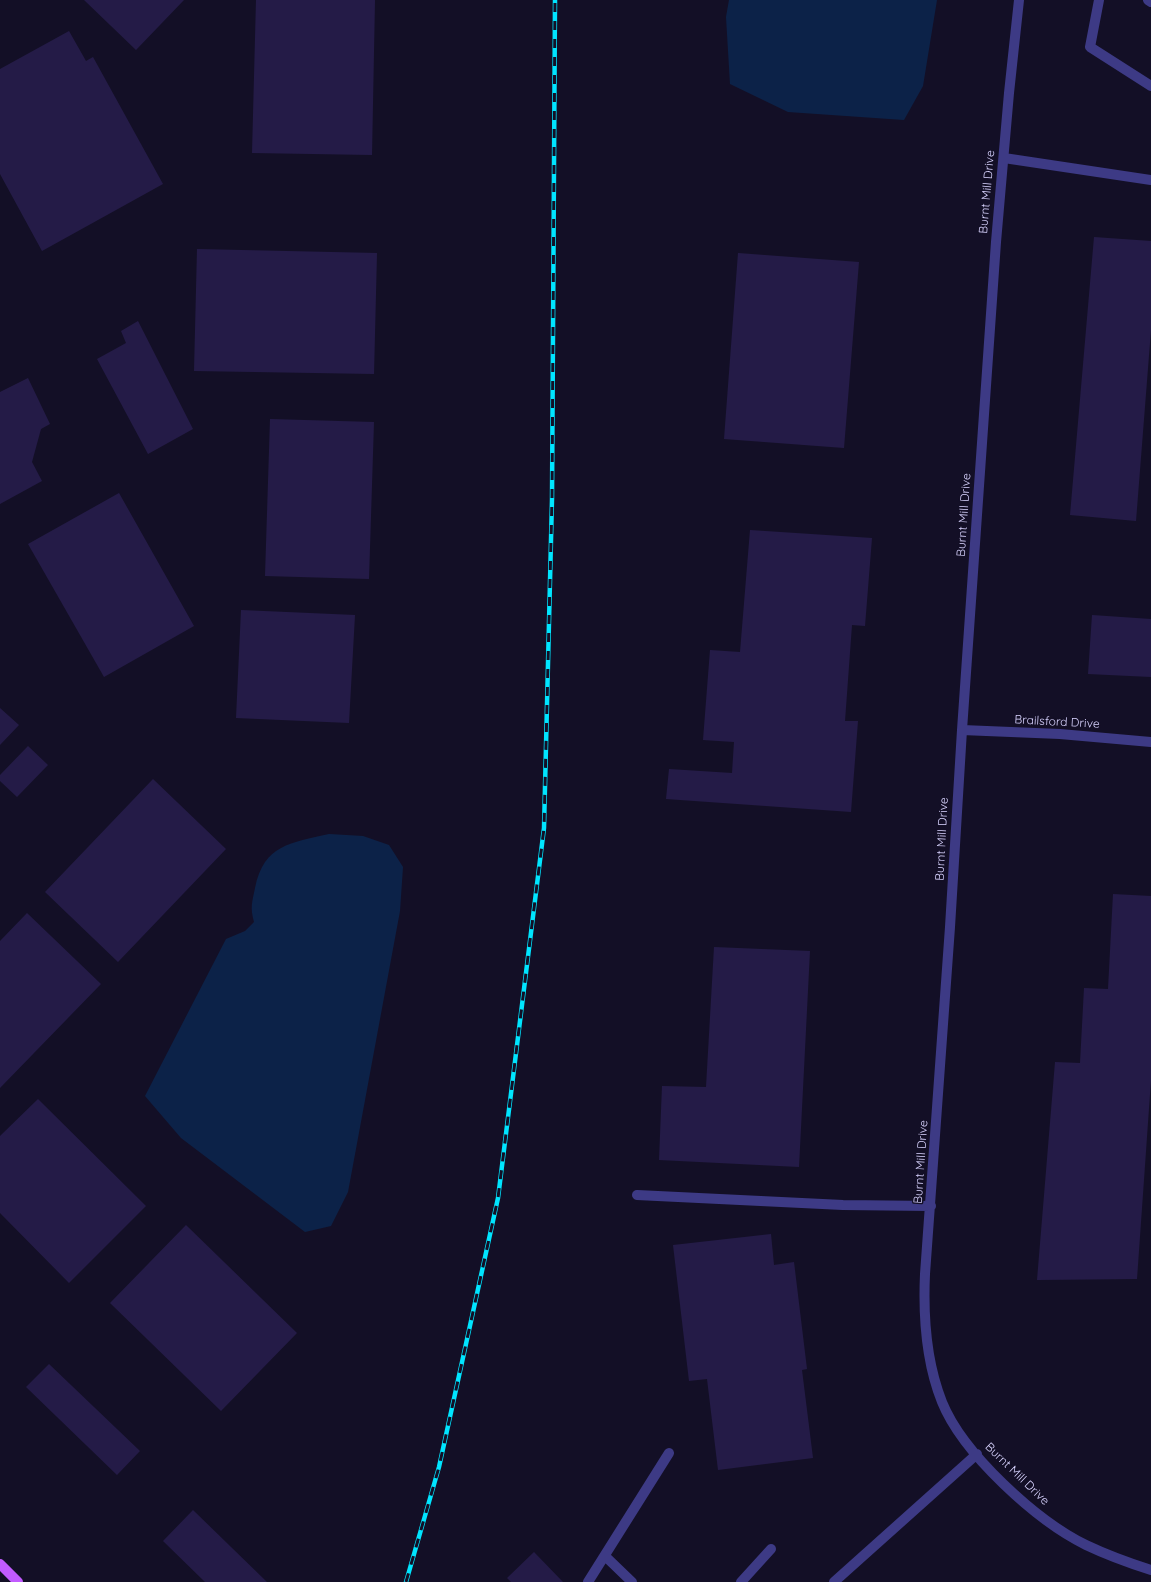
<!DOCTYPE html>
<style>
body{margin:0}
canvas{display:block;background:#130f26}
</style>
<canvas width="1151" height="1582"></canvas>
<script>
const c = document.querySelector('canvas').getContext('2d');
c.lineJoin = 'round';
function fillPath(path, color) { c.fillStyle = color; c.fill(path, 'evenodd'); }
function strokePath(path, color, width, dash) { c.strokeStyle = color; c.lineWidth = width; c.lineCap = dash ? 'butt' : 'round'; c.setLineDash(dash || []); c.stroke(path); }
function drawText(font, color, halo, rows, align = 'center') {
  c.font = font + ' Quicksand,sans-serif'; c.lineWidth = 3; c.setLineDash([]); c.textBaseline = 'middle'; c.strokeStyle = halo; c.fillStyle = color; for (const [text, x, y, turn = 0] of rows) {
    c.save(); c.translate(x, y); c.rotate((+turn || 0) * Math.PI / 180); c.textAlign = isNaN(turn) ? turn : align; if (halo) c.strokeText(text, 0, 0); c.fillText(text, 0, 0); c.restore();
  }
}
fillPath(new Path2D(`
 M729,0h208l-14,86 -19,34 -116,-8 -58,-28 -4,-67z
 M329,834l34,2 26,9 14,22 -3,44 -52,281 -17,34 -26,6 -124,-94 -36,-42 81,-157 19,-8 9,-9c-4,-15 -2,-19 1,-34 9,-44 36,-45 74,-54z`), '#0c2248');
fillPath(new Path2D(`
 M84,0h100l-48,50z
 M256,0h119l-3,155 -120,-2z
 M69,31l17,30 7,-4 70,127 -121,67 -42,-77v-105z
 M1094,237l57,4v89l-15,191 -66,-6z
 M197,249l180,4 -3,121 -180,-3z
 M738,253l121,9 -15,186 -120,-9z
 M138,321l55,108 -45,25 -51,-95 29,-16 -5,-12z
 M28,378l22,46 -9,5 -9,33 10,19 -42,23v-112z
 M270,419l104,3 -5,157 -104,-3z
 M119,493l75,133 -90,51 -76,-133z
 M750,530l122,8 -7,88 -13,-1 -7,96h13l-7,91 -185,-13 3,-30 63,4 2,-31 -31,-2 7,-90 30,2z
 M241,610l114,5 -6,108 -113,-5z
 M1092,615l59,4v58l-63,-3z
 M0,708l19,17 -19,20z
 M28,746l20,19 -31,32 -17,-16v-6z
 M153,779l73,70 -108,113 -73,-70z
 M1113,894l38,2v184l-14,199 -100,1 18,-218 25,1 4,-75 24,1z
 M27,913l74,71 -101,104v-147z
 M714,947l96,4 -11,216 -140,-7 3,-74 44,1z
 M38,1099l108,107 -77,77 -69,-70v-77z
 M186,1225l111,108 -76,78 -111,-108z
 M771,1234l3,31 20,-3 13,107 -5,1 11,88 -95,12 -11,-91 -18,2 -16,-136z
 M49,1364l91,87 -23,24 -91,-88z
 M193,1510l74,72h-62l-42,-41z
 M534,1552l29,30h-52l-4,-4z`), '#241b47');
strokePath(new Path2D(`
 M1019,0l-10,93 -13,149 -34,488 -12,197 -25,347c-2,44 1,88 17,128 21,52 95,119 144,143 21,10 43,18 65,25
 M1099,0l-9,47 61,39
 M1148,0l3,2
 M1004,158l147,22
 M962,730l98,4 91,8
 M637,1195l206,10 88,1
 M605,1556l27,26
 M588,1582l81,-129
 M741,1582l30,-33
 M834,1582l143,-128`), '#3d3a85', 10);
strokePath(new Path2D(`
 M0,1564l18,18`), '#c25bff', 10);
const rail = new Path2D(`
 M406,1582l33,-115 59,-269 46,-370 8,-329 3,-499`);
strokePath(rail, '#00e5ff', 4.5);
strokePath(rail, '#130f26', 3, [9]);
drawText('12px', '#d9d4ff', '#130f26', [
 ["Burnt Mill Drive",987,192,-85],
 ["Burnt Mill Drive",964,515,-86],
 ["Brailsford Drive",1057,722,3],
 ["Burnt Mill Drive",942,839,-87],
 ["Burnt Mill Drive",921,1162,-86],
 ["Burnt Mill Drive",1017,1474,44]
]);
</script>
